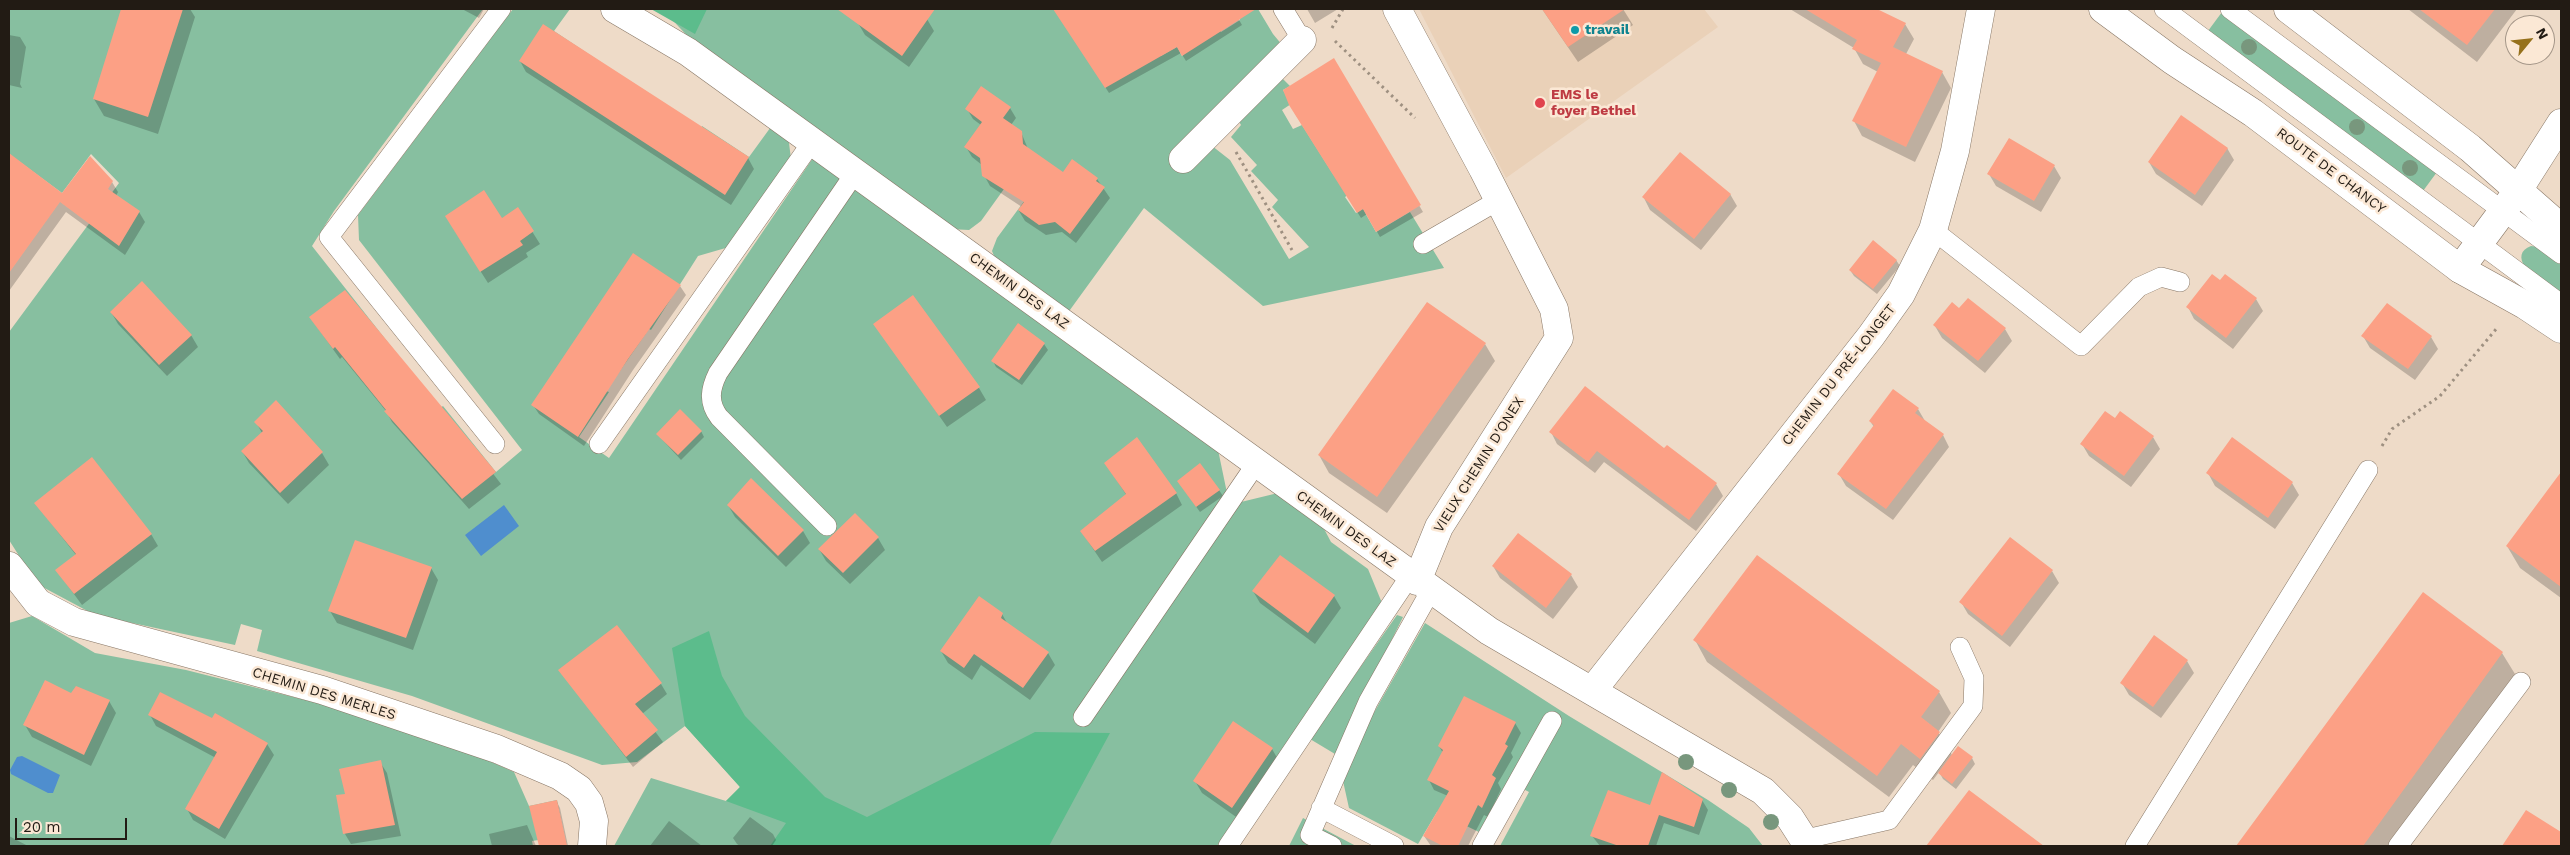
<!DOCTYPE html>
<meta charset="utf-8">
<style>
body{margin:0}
#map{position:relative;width:2570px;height:855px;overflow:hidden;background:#eedbc8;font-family:"Work Sans",sans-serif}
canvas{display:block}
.frame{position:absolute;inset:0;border:10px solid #221b14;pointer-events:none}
.north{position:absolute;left:2505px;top:15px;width:50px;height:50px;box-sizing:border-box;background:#fbe8d5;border:1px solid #a49688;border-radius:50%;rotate:62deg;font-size:14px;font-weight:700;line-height:20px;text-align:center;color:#221b14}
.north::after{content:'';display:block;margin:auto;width:18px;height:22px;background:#96711b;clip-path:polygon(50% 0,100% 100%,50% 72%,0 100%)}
.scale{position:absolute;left:15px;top:818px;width:112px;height:22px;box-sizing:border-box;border:2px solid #221b14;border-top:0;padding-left:6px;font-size:15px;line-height:18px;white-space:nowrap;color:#221b14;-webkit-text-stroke:4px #fbe8d5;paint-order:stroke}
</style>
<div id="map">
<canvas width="2570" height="855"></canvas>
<div class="frame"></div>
<div class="north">N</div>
<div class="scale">20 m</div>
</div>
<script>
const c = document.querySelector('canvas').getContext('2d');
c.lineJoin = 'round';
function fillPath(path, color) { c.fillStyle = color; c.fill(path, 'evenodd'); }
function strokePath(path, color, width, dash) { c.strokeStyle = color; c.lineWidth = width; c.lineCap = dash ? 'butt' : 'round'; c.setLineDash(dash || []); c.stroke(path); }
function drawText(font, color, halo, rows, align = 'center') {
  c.font = font + ' "Work Sans",sans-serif'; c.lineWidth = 5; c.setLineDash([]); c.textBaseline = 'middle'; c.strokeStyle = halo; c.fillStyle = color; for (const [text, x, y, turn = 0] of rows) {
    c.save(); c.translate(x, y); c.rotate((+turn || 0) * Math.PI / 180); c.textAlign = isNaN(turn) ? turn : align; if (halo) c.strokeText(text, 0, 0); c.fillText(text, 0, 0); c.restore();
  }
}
fillPath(new Path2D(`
 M1419,9h285l14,18 -212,151z`), '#ead1b8');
fillPath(new Path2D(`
 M9,9h474l-149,202 -22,35 119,151 5,14 7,-5 53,66 26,-22 -163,-210 -1,-25 155,-206h57l-16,22 147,98 1,-3 47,31 24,-33 15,11 3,24 -62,88 -31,9 -47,74 -2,-1 -43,62 3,1 -30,45 30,21 206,-303 402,290 10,48 14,9 37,-9 44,32 9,17 37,27 14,34 -165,243h-603l37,-68 75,23 14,-14 -55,-61 -48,36 -35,3 -190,-69 -155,-45 5,-21 -21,-6 -6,21 -140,-30 -58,-31 -28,-44v-208l110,-149 -28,-29 -29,39 -45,-33 -8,13z
 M662,9h442l32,52 21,-12 4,7 16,-9 5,9 34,-32 5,8 19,-12 -4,-8 5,-3h17l15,25 10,12 -90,85 37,29 59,99 20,-12 -37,-40 6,-7 -27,-29 6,-6 -26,-28 10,-12 -4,-7 43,-42 10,10 -7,4 8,14 -9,6 11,19 9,-4 31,49 19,18 -7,5 11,16 7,-4 13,23 34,-20 34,56 -181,38 -119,-98 -77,106 -70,-51 -5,-12 5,-13 39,-53 -32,4 -23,32 -12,9 -19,-1 -254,-184z
 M2222,12l215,160 -14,19 -215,-160z
 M2531,246l7,1 23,17v30l-36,-27c-6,-9 -5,-17 6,-21z
 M1397,615l6,2 -68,137 -25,-15z
 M32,616l63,37 91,17 143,36 142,47 43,19 15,34 28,-6 7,36 -32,5 1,5h-524v-223z
 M1425,623l144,93 139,84 41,28 14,18h-263l29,-54 -21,-11 -29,51 -42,-20 -19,32 -69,-36 -6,-27 29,-65z
 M1303,818l53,28h-67z`), '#87bfa0');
fillPath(new Path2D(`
 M651,9h56l-12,25z
 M709,631l13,45 23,40 80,81 42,20 168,-85 75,1 -61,113h-279l16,-23 -60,-22 14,-14 -55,-61 -13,-78z`), '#5cbc8c');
fillPath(new Path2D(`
 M504,505l15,21 -38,30 -16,-21z
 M22,756l38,19 -7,18h-5l-37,-19 -1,-4 7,-13z`), '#4f8ece');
fillPath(new Path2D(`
 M123,9h67l5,8 -37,117 -54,-18 -10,-17z
 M462,9h22l-5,9z
 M867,9h46l14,10 7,12 -25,36 -44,-32 -7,-12z
 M1252,9l-14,9 4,7 -56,36 -5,-8 -72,40 -54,-83z
 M1307,9h31l-23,14z
 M1542,9h81l10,16 -55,37z
 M1790,9h84l31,15 9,15 -8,15 36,18 9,16 -36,74 -53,-26 -8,-15 24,-49 -15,-8 -9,-16z
 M2408,9h109l-40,53z
 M9,35l11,2 6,10 -6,37 2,4 -13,-3z
 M1334,60l89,152 -43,25 -13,-23 -6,4 -67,-106z
 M520,61l228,97 6,11 -23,36 -205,-133z
 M1010,108l6,10 -5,7 10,7 7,17 35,25 34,5 13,19 -34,45 -14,-11 -16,3 -21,-14 -6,-10 3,-4 -32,-21 -6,-11 -2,-10 -10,-8 -6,-10 15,-22 -8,-6 -6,-10z
 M2227,148l7,12 -32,46 -46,-32 -7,-12z
 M2054,166l7,12 -20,34 -45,-26 -7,-12z
 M29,170l33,25 50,-13 6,10 -2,4 23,16 6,10 -20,33 -59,-43 -57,79v-91z
 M1730,194l7,12 -36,44 -51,-40 -6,-12z
 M518,209l22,35 -14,9 2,4 -40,26 -35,-55 48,-9z
 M1896,260l4,6 -23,28 -23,-18 -4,-6z
 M2221,282l35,17 7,12 -30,38 -39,-30 -6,-12z
 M680,286l6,9 -53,75 -49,76 -45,-32 -6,-9z
 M1960,310l45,19 7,12 -27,32 -43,-35 -7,-12z
 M111,312l80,23 7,12 -31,29 -49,-52z
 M310,317l132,90 59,77 -32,25 -77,-87 -6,-11 -44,-54 -2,2z
 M875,324l104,64 7,12 -39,27z
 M2363,336l68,1 7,12 -23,31 -45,-32z
 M1044,344l4,6 -26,35 -26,-18 -3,-6z
 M1485,344l10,17 -108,152 -58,-40 -10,-18z
 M276,402l46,51 7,12 -41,39 -39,-41 -7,-12 20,-18 -6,-11z
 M1918,409l7,12 18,14 6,12 -56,73 -47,-34 -7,-12 35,-47 -4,-6z
 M2115,419l38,18 7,12 -29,38 -42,-31 -7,-12z
 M701,431l3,6 -23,23 -23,-25z
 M1551,432l114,18 2,-3 49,37 7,12 -27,35 -92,-69 -9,11 -38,-29z
 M1106,464l70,29 6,12 -80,57 -21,-31 46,-35z
 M2208,473l84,10 7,12 -24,34 -60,-43z
 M2561,474v124l-41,-30 -13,-22z
 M1182,487l37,3 4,6 -23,16z
 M36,504l115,30 7,12 -76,59 -25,-34 19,-16z
 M728,505l75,26 7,12 -24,24 -51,-50z
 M855,515l23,23 7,12 -35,34 -24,-23 -7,-12z
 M1518,534l53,41 7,12 -25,32 -53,-41 -7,-12z
 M431,568l7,12 -25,70 -76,-27 -7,-12z
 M2052,571l7,12 -49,64 -42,-33 -7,-12z
 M1253,591l81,5 7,12 -26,36 -55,-41z
 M2423,594l79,59 13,21 -125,172h-153z
 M1002,614l6,11 40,28 7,12 -25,35 -49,-35 -9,15 -24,-17 -7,-12z
 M1695,640l244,52 12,21 -13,19 14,23 20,3 3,6 -19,25 -13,-10 -4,-7 -6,8 -20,-15 -24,32 -182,-135z
 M2187,661l7,12 -33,45 -32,-23 -7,-12z
 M560,670l101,14 6,10 -25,20 21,28 -30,25z
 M71,695l38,6 7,12 -25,53 -59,-29 -7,-12z
 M150,715l117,29 7,11 -49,84 -32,-19 -6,-11 29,-51 -60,-32z
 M1515,723l6,10 -10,20 2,4 -15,26 3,6 -13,28 -4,-2 -16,31h-37l-7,-10 24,-40 -14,-6 -5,-10 14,-27 -4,-7z
 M1272,749l7,12 -40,58 -37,-26 -7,-12z
 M380,762l7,11 14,63 -50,8 -6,-10z
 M1969,792l73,54h-75l-15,-11z
 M1702,800l6,10 -9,25 -35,-12 -8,23h-56l-8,-10 59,-30z
 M557,802l3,6 8,38h-28l-10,-39z
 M2527,812l34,23v11h-44l-6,-10z
 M750,817l23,17 3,6 -4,6h-32l-3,-2 -4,-6z
 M669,821l33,25h-52z
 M527,825l9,21h-44l-3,-12z
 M9,836l19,10h-19z`), '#0003');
fillPath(new Path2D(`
 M121,9h62l-35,108 -55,-18z
 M837,9h98l-33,47z
 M1053,9h203l-74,47 -5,-9 -72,41z
 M1542,9h83l-57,38z
 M1805,9h72l29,14 -13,24 50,24 -37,76 -54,-26 29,-58 -29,-14 5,-9z
 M2419,9h76l-28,36z
 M543,24l206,133 -24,38 -206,-134z
 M1334,58l87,147 -45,27 -13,-23 -6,4 -68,-108 -6,-15z
 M981,86l30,21 -8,11 19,13 1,13 40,28 9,-13 26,19 -2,3 9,6 -35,47 -15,-12 -16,3 -21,-15 6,-8 -42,-26 -2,-18 -16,-11 18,-25 -17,-13z
 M2181,115l47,33 -33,47 -47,-33z
 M2009,138l46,27 -21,36 -47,-27z
 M1680,152l51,42 -37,45 -52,-42z
 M9,153l53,40 28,-37 23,25 -5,8 32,22 -21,35 -59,-44 -51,71z
 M484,190l18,28 16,-11 16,24 -14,10 3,4 -43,27 -35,-56z
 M1873,240l24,20 -24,29 -24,-19z
 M633,253l48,32 -53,74 -50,78 -47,-32z
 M2212,274l8,6 5,-6 32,24 -31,40 -40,-31z
 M142,281l50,54 -33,30 -49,-53z
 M345,290l151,182 -34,27 -78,-88 2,-1 -51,-63 -2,2 -24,-32z
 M913,295l67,92 -41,29 -66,-92z
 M1968,298l38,30 -28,33 -45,-36 19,-23 7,6z
 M1427,302l59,41 -109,154 -59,-42z
 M2387,303l45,33 -24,33 -47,-33z
 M1018,323l27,20 -26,37 -28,-19z
 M1585,386l79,62 3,-3 50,38 -28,37 -92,-69 -9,11 -39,-30z
 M1893,389l26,19 -4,5 29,21 -58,75 -49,-35 37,-49 -5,-4z
 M276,400l47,52 -43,41 -39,-42 22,-20 -9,-9z
 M680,409l22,22 -24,24 -22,-21z
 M2105,411l10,7 5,-7 34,25 -30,40 -44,-32z
 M1137,437l40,56 -82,58 -15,-20 46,-37 -22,-31z
 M2232,437l61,45 -25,36 -62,-45z
 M92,457l60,77 -78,60 -19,-24 21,-16 -42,-51z
 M1200,463l20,27 -24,17 -19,-26z
 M2561,472v115l-55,-41z
 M751,478l53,52 -26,26 -51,-51z
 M855,513l24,24 -36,36 -25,-24z
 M1518,533l54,41 -26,34 -54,-42z
 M2010,537l43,33 -51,66 -43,-34z
 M355,540l77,27 -26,71 -78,-27z
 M1280,555l55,40 -27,38 -56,-42z
 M1757,555l183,136 -19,26 19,15 -20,27 -19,-15 -24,32 -184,-136z
 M2423,592l80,60 -140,194h-127z
 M979,596l24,17 -2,5 48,34 -26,36 -49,-34 -10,14 -24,-17z
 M617,625l45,58 -27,21 23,26 -32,27 -68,-87z
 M2154,635l34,25 -35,47 -33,-24z
 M45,680l26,13 5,-7 34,14 -26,55 -61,-30z
 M160,692l52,26 3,-5 53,30 -49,86 -34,-20 32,-57 -69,-37z
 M1464,696l52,26 -11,22 3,2 -16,29 4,3 -14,30 -4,-3 -20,41h-15l-20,-10 26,-45 -22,-11 16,-30 -5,-4z
 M1233,721l40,27 -41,60 -39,-27z
 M1958,746l15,11 -21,27 -14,-11z
 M381,760l14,65 -52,9 -7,-39 9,-1 -6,-25z
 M1662,772l41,27 -9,28 -35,-12 -11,31h-29l-29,-10 18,-46 42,15z
 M1969,790l75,56h-118z
 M557,800l10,46h-28l-10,-40z
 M2526,810l35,22v14h-59z`), '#fca085');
const service = new Path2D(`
 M1283,9l19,31
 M2164,9l397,295
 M2230,9l331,245
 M1933,230l148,116 58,-59 22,-10 19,5
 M1423,244l76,-44
 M495,444l-166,-207 172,-228
 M599,444l213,-302
 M827,526l-108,-109c-11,-15 -9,-28 -1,-44l137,-200
 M1083,717l173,-253
 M1321,808l73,38
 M1806,839l83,-19 84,-114 1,-28 -14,-31
 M1228,846l182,-270
 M1332,846l-22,-11 58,-133 63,-112
 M1482,846l70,-125
 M2135,846l233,-376
 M2398,846l123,-164`);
const pedestrian = new Path2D(`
 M1183,159l119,-119`);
const minor = new Path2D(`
 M615,9l73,43 801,579 274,160 27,27 18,28
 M1397,9l86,160 71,140 5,29 -120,189 -22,54
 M9,566l29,37 36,19 248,68 175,59 63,27 19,13 10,14 5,18 -2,25
 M1592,691l279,-355 30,-42 32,-64 22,-79 26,-142`);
const tertiary = new Path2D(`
 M2460,269l57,-77 44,-69`);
const secondary = new Path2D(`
 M2103,9l69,51 81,53 207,156 65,36 36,24
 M2288,9l182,139 91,80`);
strokePath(service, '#876', 20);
strokePath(pedestrian, '#876', 29);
strokePath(minor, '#876', 29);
strokePath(tertiary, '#876', 29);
strokePath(secondary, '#876', 29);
strokePath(new Path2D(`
 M1332,28l11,-19
 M1335,41l80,77
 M1236,152l56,98
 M2382,446l10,-17 48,-33 57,-68`), '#9e9081', 3, [2.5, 4]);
strokePath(service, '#fff', 19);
strokePath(pedestrian, '#fff', 28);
strokePath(minor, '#fff', 28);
strokePath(tertiary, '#fff', 28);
strokePath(secondary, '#fff', 28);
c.fillStyle = '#78977d';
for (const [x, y] of [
 [2249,47],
 [2357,127],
 [2410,168],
 [1686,762],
 [1729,790],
 [1771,822]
]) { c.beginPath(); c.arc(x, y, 8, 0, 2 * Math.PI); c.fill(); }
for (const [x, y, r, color] of [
 [1575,30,5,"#0f9aa8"],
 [1540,103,6,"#e0444e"]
]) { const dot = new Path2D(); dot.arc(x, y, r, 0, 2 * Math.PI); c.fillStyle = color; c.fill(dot); strokePath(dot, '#fbe8d5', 2); }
drawText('bold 14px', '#0d838f', '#fbe8d5', [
 ["travail",1585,30]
], 'left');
drawText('bold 14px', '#be3a42', '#fbe8d5', [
 ["EMS le",1551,95],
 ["foyer Bethel",1551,111]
], 'left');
drawText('14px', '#221b14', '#fbe8d5', [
 ["ROUTE DE CHANCY",2331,171,37],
 ["CHEMIN DES LAZ",1019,291,36],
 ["CHEMIN DU PRÉ-LONGET",1839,375,-52],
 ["VIEUX CHEMIN D'ONEX",1479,465,-58],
 ["CHEMIN DES LAZ",1346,529,36],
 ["CHEMIN DES MERLES",324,694,17]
]);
</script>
